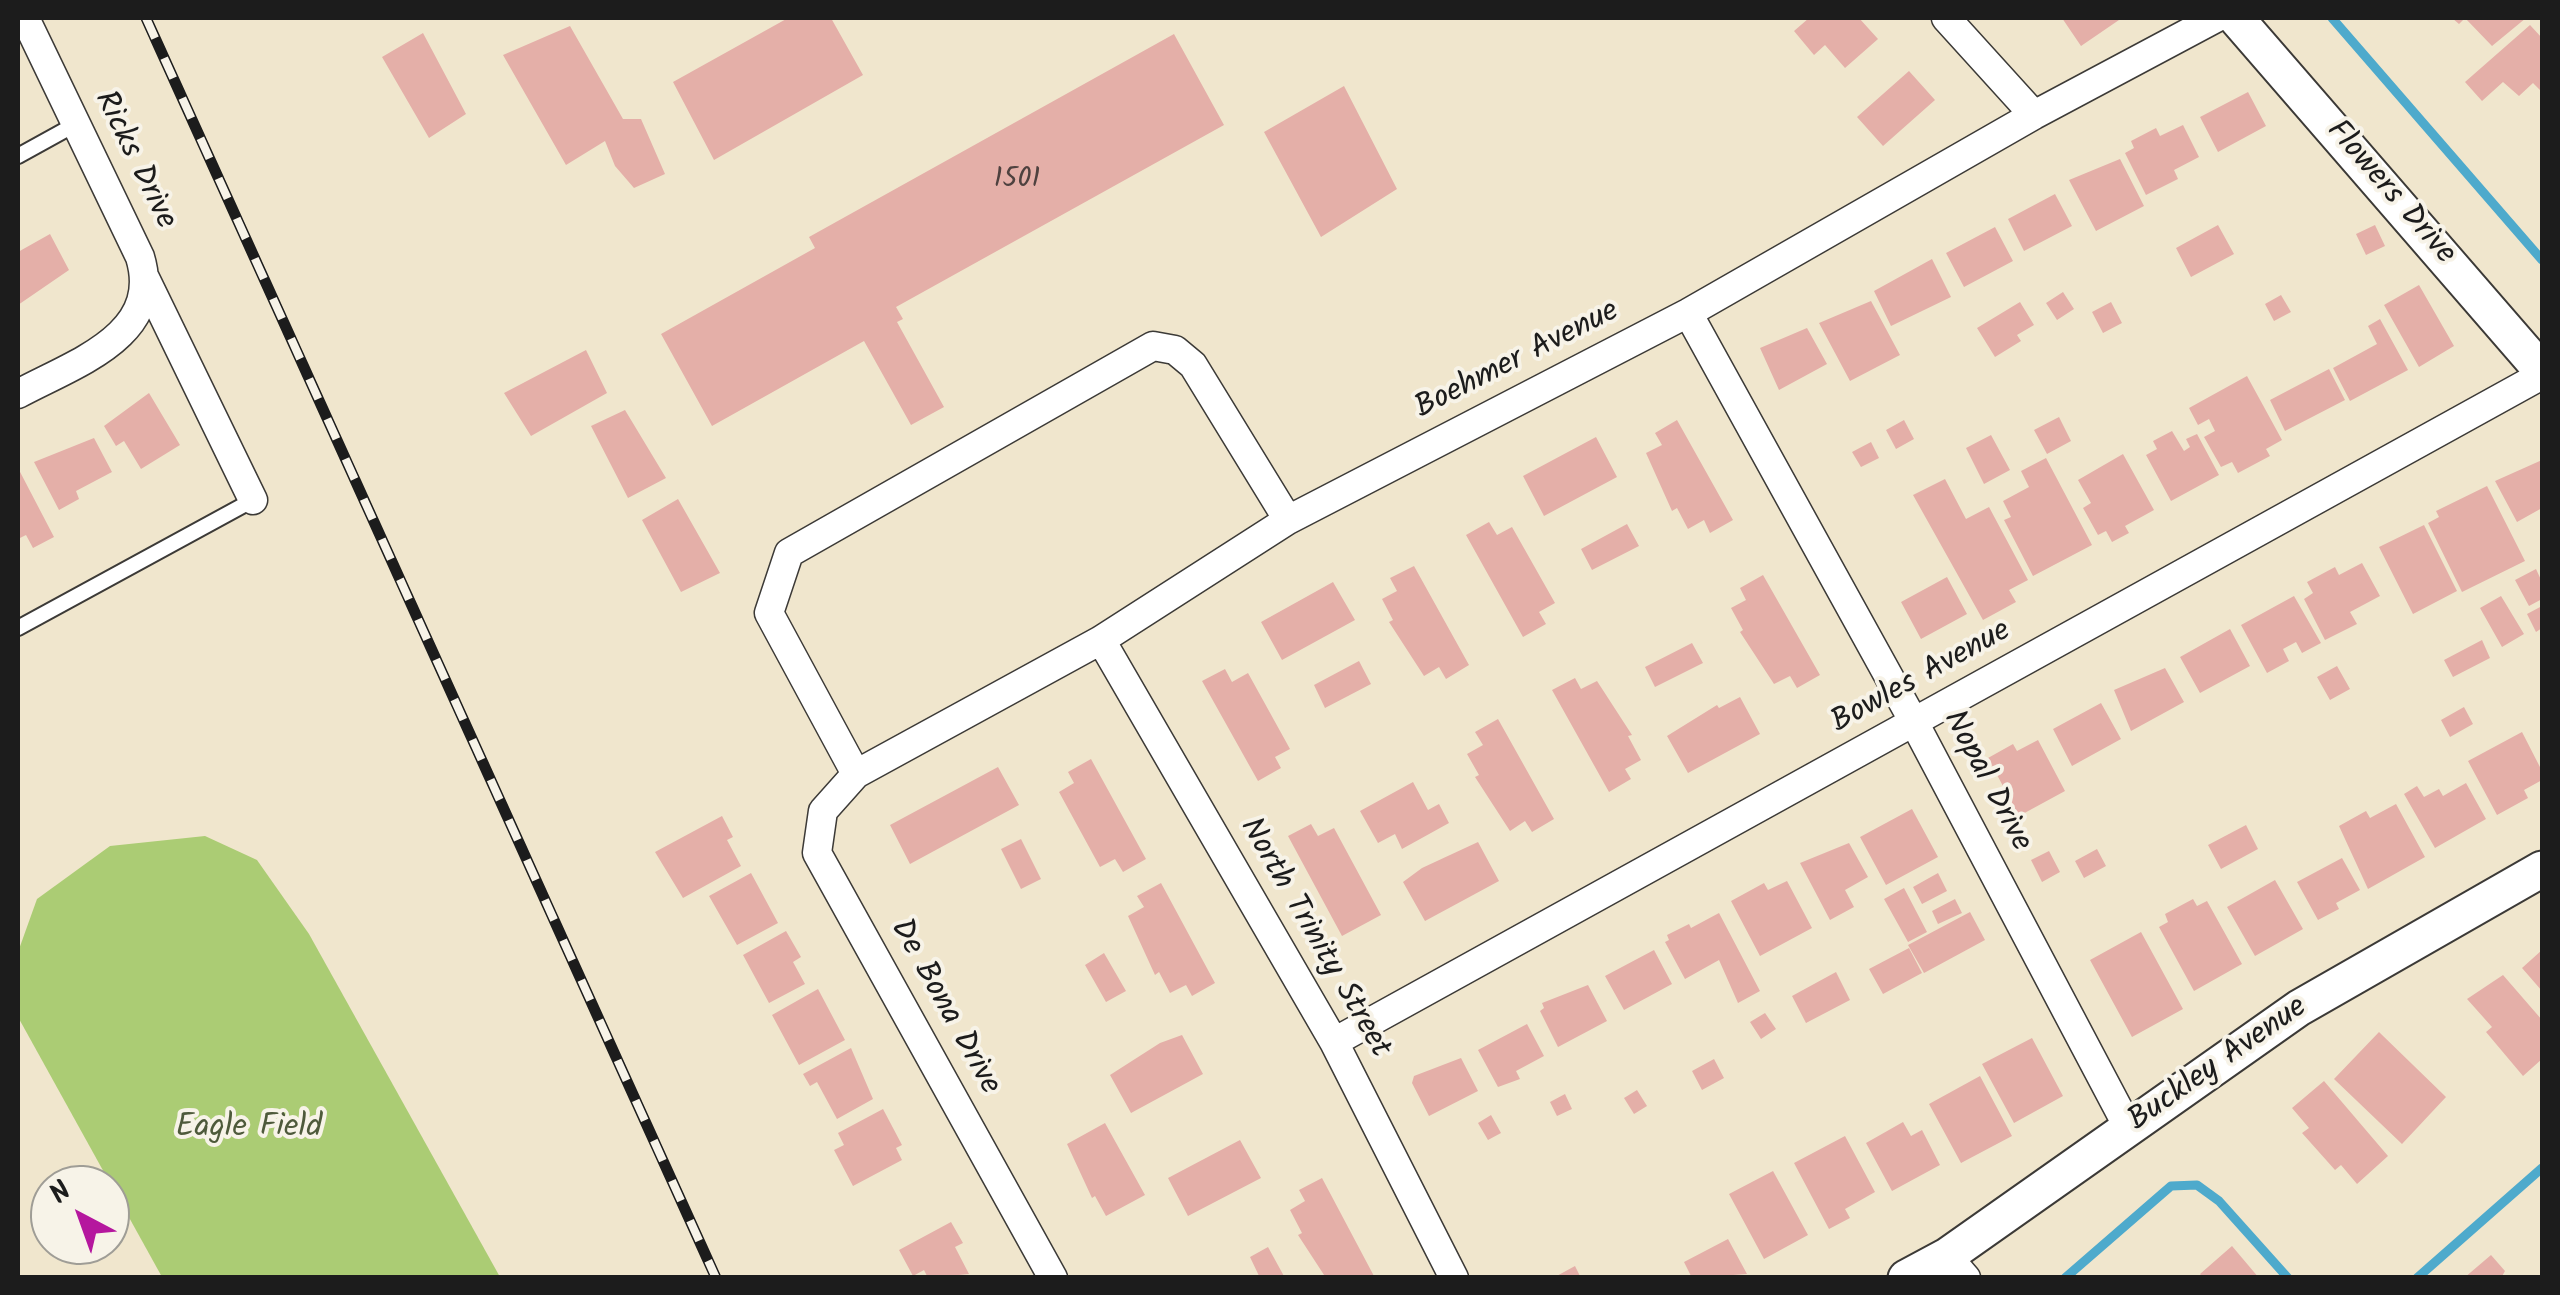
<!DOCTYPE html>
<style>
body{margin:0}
#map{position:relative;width:2560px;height:1295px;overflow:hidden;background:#f0e6cd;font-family:Kalam,sans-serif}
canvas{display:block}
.frame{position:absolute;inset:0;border:20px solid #1c1c1c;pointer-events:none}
.north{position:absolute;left:30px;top:1165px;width:100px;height:100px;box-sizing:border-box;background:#f7f3e8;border:2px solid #9f9d96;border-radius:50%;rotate:319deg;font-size:28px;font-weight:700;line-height:40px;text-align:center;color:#1c1c1c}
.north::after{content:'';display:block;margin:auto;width:35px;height:45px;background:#b5179e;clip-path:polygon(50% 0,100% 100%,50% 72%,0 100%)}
</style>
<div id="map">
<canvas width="2560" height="1295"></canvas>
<div class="frame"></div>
<div class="north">N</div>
</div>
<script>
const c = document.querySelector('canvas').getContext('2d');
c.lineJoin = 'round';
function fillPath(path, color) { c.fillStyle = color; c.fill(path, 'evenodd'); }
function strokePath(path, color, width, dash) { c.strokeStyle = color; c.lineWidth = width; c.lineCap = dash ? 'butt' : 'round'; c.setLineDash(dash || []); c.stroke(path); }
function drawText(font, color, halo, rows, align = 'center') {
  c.font = font + ' Kalam,sans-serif'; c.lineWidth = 8; c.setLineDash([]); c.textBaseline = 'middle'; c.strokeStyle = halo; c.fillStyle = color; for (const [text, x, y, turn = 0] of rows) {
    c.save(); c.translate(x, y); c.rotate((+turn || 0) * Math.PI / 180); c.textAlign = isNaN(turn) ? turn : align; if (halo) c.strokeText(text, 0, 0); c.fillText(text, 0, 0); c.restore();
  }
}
fillPath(new Path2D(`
 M205,836l52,24 52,74 191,343h-338l-144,-260v-65l19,-53 73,-53z`), '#abcc74');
strokePath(new Path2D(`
 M2332,18l210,242
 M2065,1278l106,-92 26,-1 22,16 69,77
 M2417,1278l125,-110`), '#4eaacc', 9);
fillPath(new Path2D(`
 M788,18h43l32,57 -149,85 -41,-78z
 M1809,18h50l19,21 -33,29 -20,-23 -11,10 -20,-24z
 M2062,18h55l2,2 -38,26z
 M2452,18h74l-34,28 -27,-28 -6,6z
 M2530,25l12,13v54l-9,-9 -14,13 -16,-14 -21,19 -17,-19z
 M570,26l53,93h18l24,55 -31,14 -19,-22 -10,-25 -39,24 -63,-110z
 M423,33l43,81 -37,24 -47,-81z
 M1174,34l50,91 -328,182 7,12 -6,3 47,85 -33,18 -47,-84 -152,85 -51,-92 154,-86 -6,-11z
 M1909,71l26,29 -52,46 -26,-29z
 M1344,86l53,103 -76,48 -57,-105z
 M2248,92l18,34 -48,26 -18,-35z
 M2183,125l16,32 -25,13 4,9 -32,16 -21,-42 9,-5 -3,-7 25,-13 4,8z
 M2120,159l24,47 -48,25 -27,-51z
 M2055,194l17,32 -48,25 -16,-32z
 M2218,225l16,29 -43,23 -15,-29z
 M2375,225l10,21 -19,9 -10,-21z
 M1995,227l18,34 -49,26 -18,-34z
 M50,234l19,36 -51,35v-53z
 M1932,259l19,38 -60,29 -17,-35z
 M2419,285l35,61 -35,21 -35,-62z
 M2063,292l11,17 -17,11 -11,-17z
 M2281,295l10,17 -17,9 -9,-17z
 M1871,301l29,54 -50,26 -31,-58z
 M2020,302l14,23 -17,10 4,6 -26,16 -18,-29z
 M2111,302l11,21 -19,10 -11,-21z
 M2380,319l28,51 -58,31 -17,-33 44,-24 -9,-18z
 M1807,328l20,36 -48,26 -19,-42z
 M586,350l21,43 -76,43 -27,-43z
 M2329,369l16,31 -60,31 -15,-31z
 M2247,376l35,64 -16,9 4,7 -32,17 -6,-11 -11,5 -17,-30 11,-6 -6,-12 -11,6 -9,-17z
 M149,393l31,52 -39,24 -17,-28 -8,5 -12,-20z
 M625,410l41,68 -38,20 -37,-72z
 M2059,417l12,24 -24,13 -13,-24z
 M1677,420l56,100 -23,13 -6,-13 -16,9 -11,-21 -5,3 -26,-58 16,-8 -7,-12z
 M1904,420l10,19 -18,10 -10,-19z
 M2172,431l12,20 6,-4 -4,-8 11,-5 22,41 -48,26 -25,-46 11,-6 -4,-8z
 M1991,435l19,35 -26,14 -18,-36z
 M1596,437l21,40 -73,39 -21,-40z
 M94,438l18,34 -36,19 3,8 -20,11 -25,-48z
 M1871,442l8,16 -18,9 -9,-15z
 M2123,454l31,56 -29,16 4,7 -17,9 -6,-11 -8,4 -15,-27 8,-5 -13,-23z
 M2046,458l46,87 -59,31 -29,-56 7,-3 -8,-16 26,-14 -8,-16z
 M2542,460v48l-25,14 -22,-41z
 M18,468l36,69 -21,11 -7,-13 -8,4z
 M1945,479l21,40 23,-12 39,73 -19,10 7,12 -33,18 -70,-125z
 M2487,486l38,75 -63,31 -34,-69 11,-6 -3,-6z
 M678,499l42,74 -39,19 -39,-72z
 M1489,522l8,13 15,-8 43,76 -16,9 7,12 -23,13 -57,-102z
 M1627,524l12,22 -47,24 -11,-21z
 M2424,525l33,66 -44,23 -34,-67z
 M2362,563l18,33 -30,16 7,12 -32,16 -21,-41 9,-6 -6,-11 28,-15 4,8z
 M1414,566l55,99 -23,14 -7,-12 -15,9 -35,-54 4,-2 -11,-21 15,-8 -7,-13z
 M2536,569l6,13v17l-13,7 -14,-26z
 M1763,575l57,100 -23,13 -7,-12 -16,8 -34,-52 3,-2 -12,-22 15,-8 -6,-12z
 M1947,577l20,37 -46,25 -20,-37z
 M1333,582l22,38 -73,40 -21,-38z
 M2294,596l27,47 -19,10 -6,-11 -13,7 6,12 -22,12 -26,-48z
 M2501,596l23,38 -22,13 -22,-39z
 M2542,606v22l-6,4 -9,-18z
 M2230,629l20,37 -50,27 -20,-36z
 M2482,640l8,18 -37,19 -9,-17z
 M1692,643l11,20 -48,24 -10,-20z
 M1359,661l12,23 -46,24 -11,-23z
 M2337,666l13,23 -20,11 -13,-23z
 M2165,668l19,34 -53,29 -17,-41z
 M1225,669l7,13 16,-9 42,76 -15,8 6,11 -23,13 -56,-100z
 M1575,678l6,11 16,-8 35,54 -4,1 13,24 -16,9 6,10 -22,13 -57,-102z
 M1740,697l20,37 -72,39 -21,-37 50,-31 2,3z
 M2101,703l20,36 -49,27 -19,-37z
 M2464,707l9,17 -23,13 -9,-17z
 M1498,719l56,100 -22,13 -7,-11 -15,10 -35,-54 4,-2 -12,-21 16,-9 -8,-13z
 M2522,732l20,39v9l-18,10 4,8 -31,17 -29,-54z
 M2038,740l27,51 -46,25 -31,-58 25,-14 4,7z
 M1091,759l55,100 -23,13 -8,-13 -15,8 -41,-75 15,-9 -6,-11z
 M998,767l21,38 -109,59 -20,-39z
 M1413,782l15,28 11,-6 10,19 -47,26 -7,-15 -17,9 -18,-32z
 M2466,783l20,36 -51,29 -31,-54 13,-8 7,11 15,-8 4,7z
 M2396,804l29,53 -57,32 -29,-63 27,-15 4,7z
 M1912,809l26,48 -52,28 -26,-48z
 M722,816l11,21 -6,3 14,26 -58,32 -28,-46z
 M1311,824l7,12 16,-8 47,87 -39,21 -54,-100z
 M2246,825l12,24 -37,20 -13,-24z
 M1021,839l20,40 -20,10 -20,-40z
 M1478,842l21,39 -74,40 -22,-39 19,-14z
 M1849,843l19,34 -23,13 9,17 -24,13 -30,-57z
 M2097,849l9,17 -22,12 -9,-17z
 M2049,851l11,21 -18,10 -11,-22z
 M2342,858l18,32 -24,13 3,6 -21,11 -21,-38z
 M751,873l27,50 -41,22 -28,-49z
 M1938,873l9,18 -25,13 -9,-17z
 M2275,880l28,49 -48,27 -28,-49z
 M1787,881l25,47 -52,28 -29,-55 33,-18 4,7z
 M1161,883l54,100 -23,13 -6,-11 -16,8 -11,-21 -4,3 -27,-59 16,-9 -7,-11z
 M1904,888l23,44 -19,10 -24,-43z
 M1955,899l7,14 -24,11 -6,-13z
 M2193,899l4,7 10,-5 35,63 -48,27 -35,-64 9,-5 -3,-8z
 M1970,912l15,28 -61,33 -16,-28z
 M1719,913l41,78 -22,12 -19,-43 -34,19 -20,-37 4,-2 -2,-5 22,-11 2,4z
 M786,931l15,26 -8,5 12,22 -36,19 -26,-48z
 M2141,932l42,77 -51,28 -42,-77z
 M1909,948l13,25 -39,21 -14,-25z
 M1654,950l18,34 -48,26 -19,-34z
 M2542,950v41l-20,-23z
 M1104,953l22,38 -20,11 -21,-37z
 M1836,972l14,28 -44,23 -14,-27z
 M2503,975l39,45v39l-19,17 -37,-44 6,-5 -25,-28z
 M1588,985l19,36 -49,26 -18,-36 4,-3 -2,-5z
 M818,989l27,51 -46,25 -27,-50z
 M1765,1013l11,16 -15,10 -11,-17z
 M1527,1024l17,32 -28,15 4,8 -22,8 -20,-37z
 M2379,1032l67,65 -44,47 -68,-65z
 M1182,1035l21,39 -72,39 -21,-38 50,-32z
 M2032,1038l31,58 -49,27 -32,-59z
 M851,1048l22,51 -36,20 -20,-37 -7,4 -7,-12z
 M1461,1058l17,33 -49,25 -17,-33 2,-7z
 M1714,1059l10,19 -22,12 -10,-19z
 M1980,1076l32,60 -51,27 -32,-59z
 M2324,1081l64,75 -31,28 -16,-19 -6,5 -33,-37 7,-5 -17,-20z
 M1637,1090l10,16 -13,8 -10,-16z
 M1565,1094l7,15 -15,7 -7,-14z
 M883,1109l19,36 -6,3 6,12 -49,26 -19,-36 10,-5 -6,-12z
 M1491,1115l10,18 -13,7 -10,-17z
 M1903,1122l8,14 11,-6 18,35 -48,26 -26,-48z
 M1105,1123l40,72 -39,21 -11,-20 -3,2 -25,-54z
 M1845,1136l30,56 -30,17 5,9 -21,11 -35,-66z
 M1240,1140l21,38 -73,38 -20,-38z
 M1773,1171l35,64 -44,24 -35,-65z
 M1322,1178l53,100h-49l-28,-43 4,-2 -12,-23 15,-9 -6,-11z
 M951,1222l12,21 -8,4 14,27 -41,4 -4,-8 -11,6 -14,-26z
 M1728,1239l19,35 -55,4 -8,-16z
 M2232,1246l27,32h-56l-3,-4z
 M1268,1247l17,31h-25l-10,-21z
 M2491,1255l14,16 -4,7h-37z
 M1575,1266l6,12h-28z`), '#e4afa8');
const service = new Path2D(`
 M18,156l58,-32
 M18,628l235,-128`);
const minor = new Path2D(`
 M1946,18l88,97
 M145,278l108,222
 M1688,313l227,411 214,405
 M18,394c55,-30 146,-58 122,-137l-115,-239
 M1101,640l233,402 120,236
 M856,774l-87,-161 20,-60 364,-207 22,4 18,15 95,155
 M1334,1042l1208,-667
 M1947,1256l19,22
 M1053,1278l-236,-425 6,-42 33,-37 245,-134 187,-120 400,-207 346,-198 182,-97`);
const tertiary = new Path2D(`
 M2236,18l306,353
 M1906,1278l41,-22 352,-248 243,-139`);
strokePath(service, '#3c3a37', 18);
strokePath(minor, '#3c3a37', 31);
strokePath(tertiary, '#3c3a37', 39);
strokePath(service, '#fff', 14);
strokePath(minor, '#fff', 28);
strokePath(tertiary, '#fff', 35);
const rail = new Path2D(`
 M146,18l570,1260`);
strokePath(rail, '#1c1c1c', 11);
strokePath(rail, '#f7f3e8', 8, [22]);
drawText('28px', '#4e413f', null, [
 ["1501",1017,181]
]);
drawText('32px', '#1c1c1c', '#f7f3e8', [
 ["Ricks Drive",133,161,64],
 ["Flowers Drive",2389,194,49],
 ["Boehmer Avenue",1518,362,-27],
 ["Bowles Avenue",1922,679,-29],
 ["Nopal Drive",1985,782,62],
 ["North Trinity Street",1313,939,60],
 ["De Bona Drive",943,1008,61],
 ["Buckley Avenue",2219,1066,-35]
]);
drawText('32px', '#4e5a3b', '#f7f3e8', [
 ["Eagle Field",249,1130]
]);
</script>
